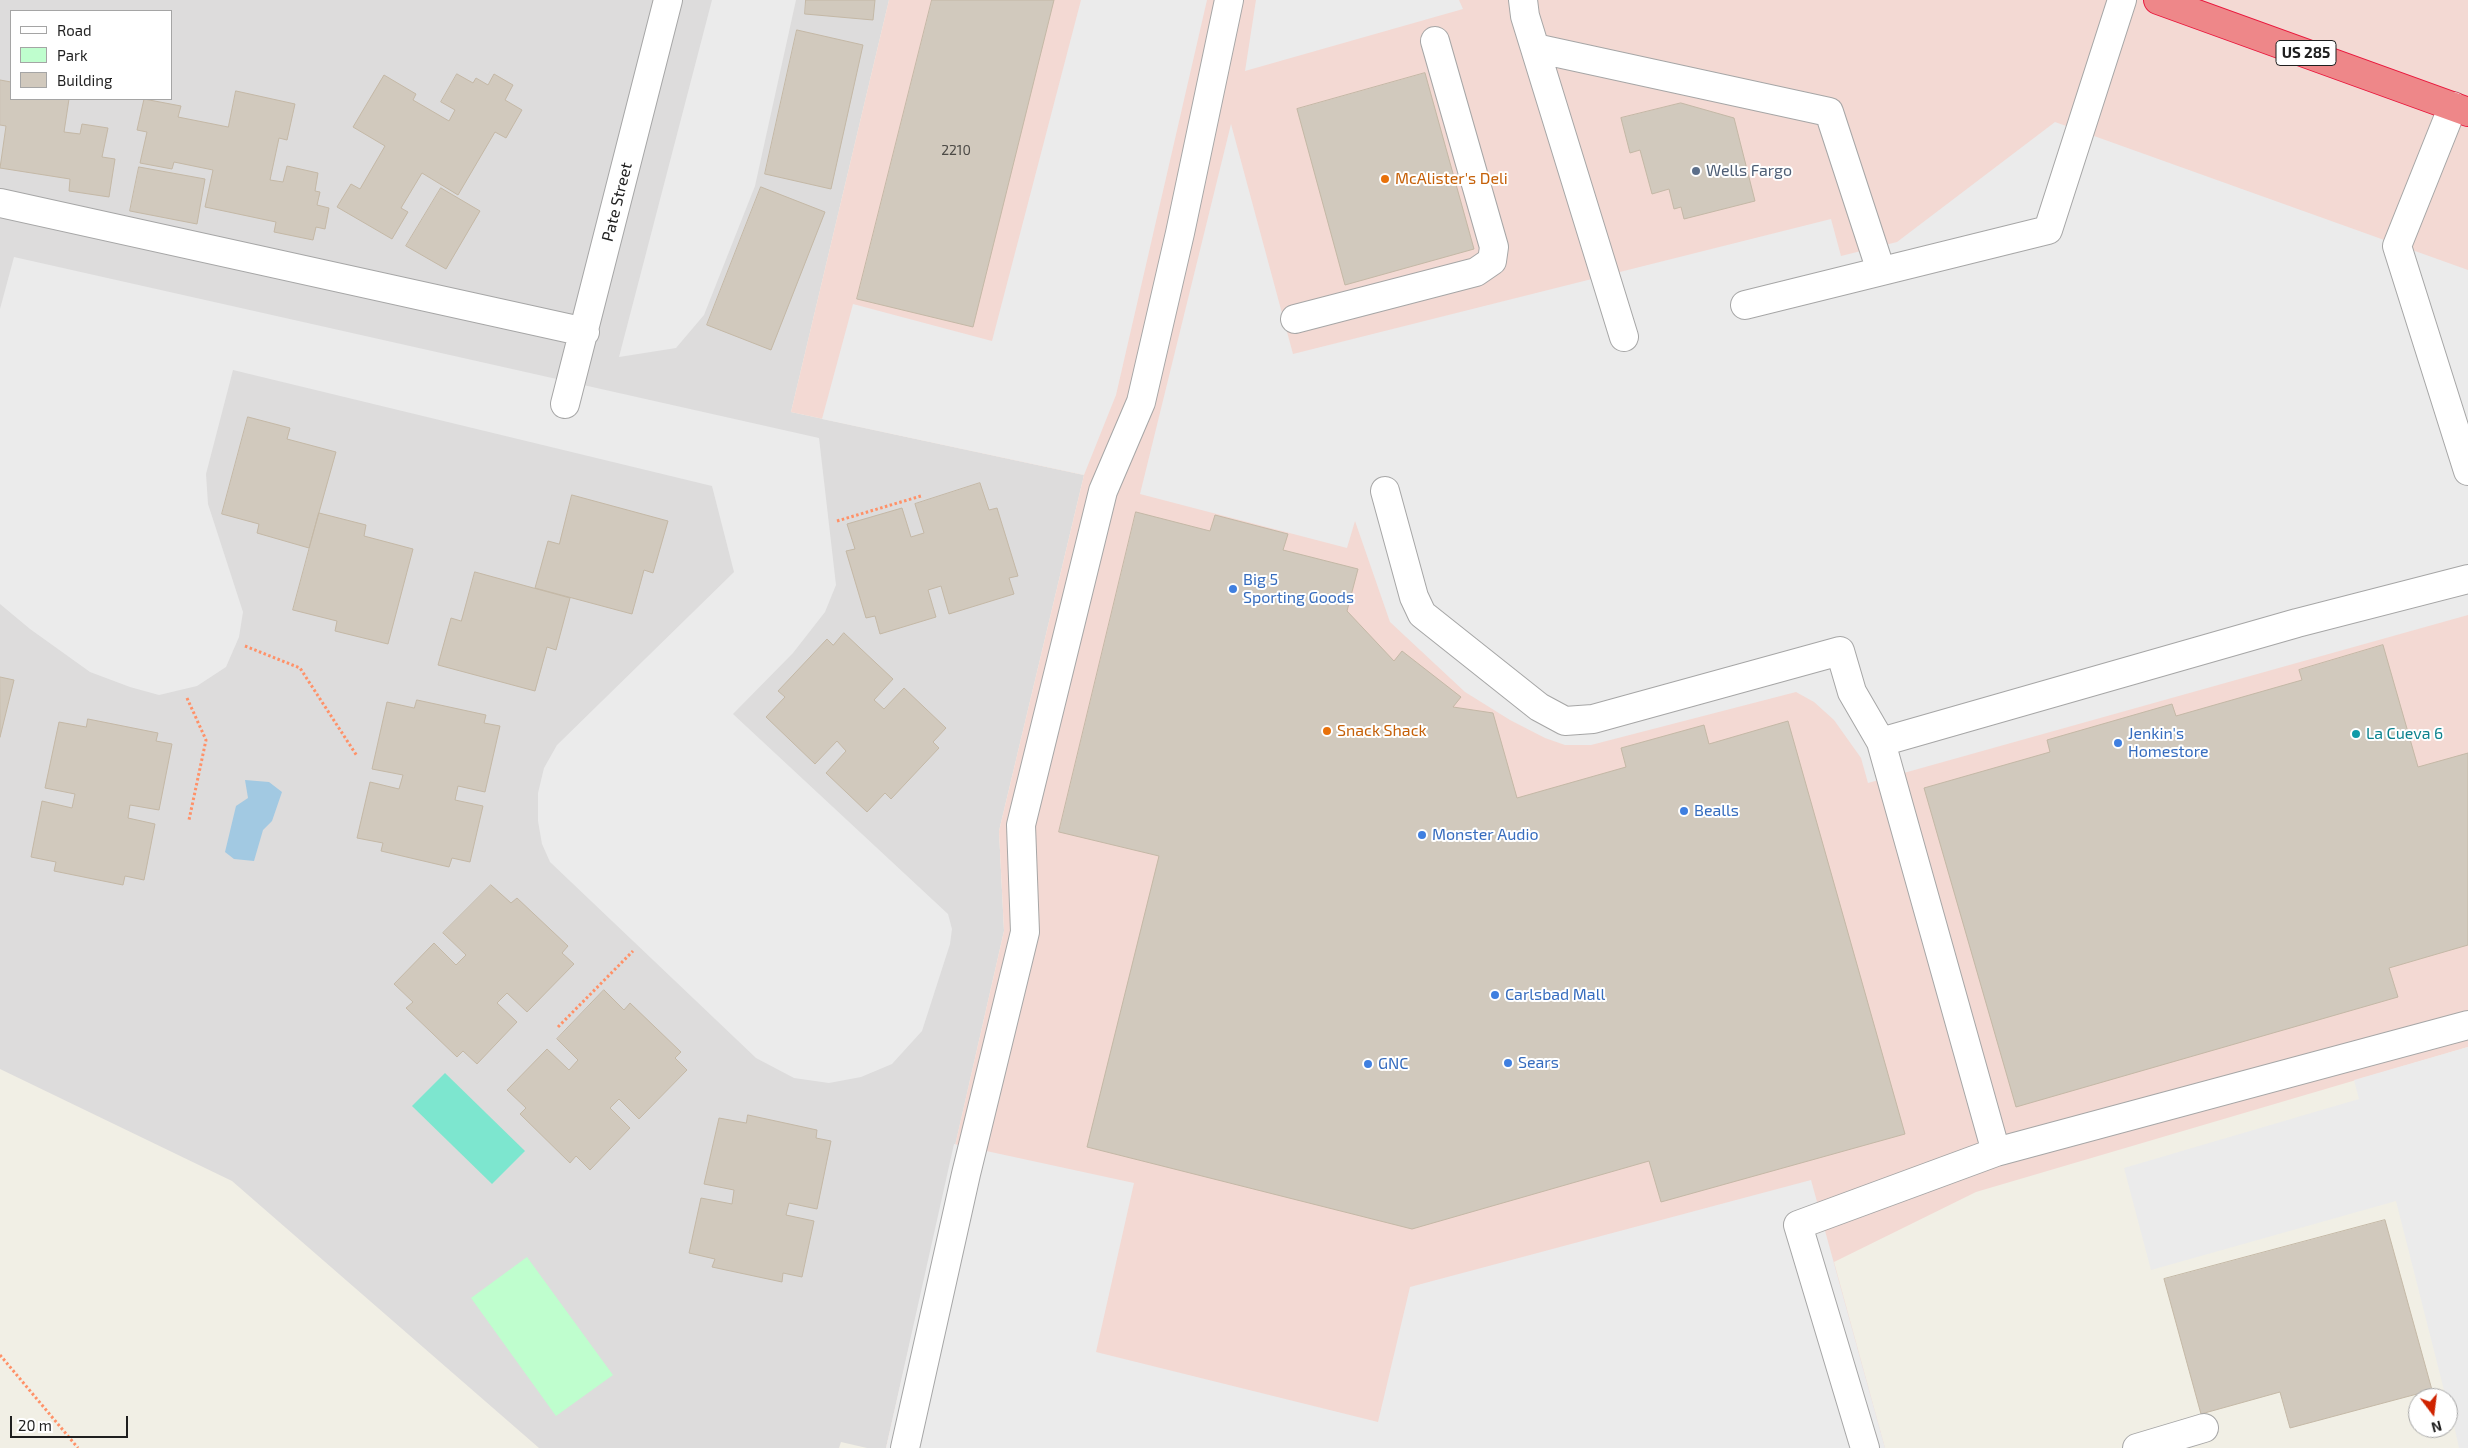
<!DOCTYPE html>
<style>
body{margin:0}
#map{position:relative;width:2468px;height:1448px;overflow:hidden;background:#f1efe5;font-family:"Exo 2",sans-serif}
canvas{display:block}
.legend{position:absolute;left:10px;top:10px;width:162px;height:90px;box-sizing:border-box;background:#fff;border:1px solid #a5a5a5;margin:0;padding:6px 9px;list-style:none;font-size:15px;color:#1f1f1f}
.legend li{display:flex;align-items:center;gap:10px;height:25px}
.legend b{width:25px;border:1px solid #a5a5a5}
.north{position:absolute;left:2408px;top:1388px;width:50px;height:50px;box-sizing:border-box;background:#fff;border:1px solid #a5a5a5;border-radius:50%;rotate:165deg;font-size:14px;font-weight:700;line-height:20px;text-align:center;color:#1f1f1f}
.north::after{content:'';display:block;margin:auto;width:18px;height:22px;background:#cf2300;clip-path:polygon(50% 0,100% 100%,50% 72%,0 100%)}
.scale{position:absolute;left:10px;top:1416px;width:118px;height:22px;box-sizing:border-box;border:2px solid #1f1f1f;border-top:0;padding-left:6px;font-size:15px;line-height:18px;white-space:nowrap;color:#1f1f1f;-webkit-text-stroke:4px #fff;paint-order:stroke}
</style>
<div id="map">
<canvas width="2468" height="1448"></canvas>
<ul class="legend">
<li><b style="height:6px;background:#fff"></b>Road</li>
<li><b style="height:14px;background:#bffece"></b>Park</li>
<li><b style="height:14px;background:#d1c9bd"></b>Building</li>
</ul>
<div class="north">N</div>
<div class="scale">20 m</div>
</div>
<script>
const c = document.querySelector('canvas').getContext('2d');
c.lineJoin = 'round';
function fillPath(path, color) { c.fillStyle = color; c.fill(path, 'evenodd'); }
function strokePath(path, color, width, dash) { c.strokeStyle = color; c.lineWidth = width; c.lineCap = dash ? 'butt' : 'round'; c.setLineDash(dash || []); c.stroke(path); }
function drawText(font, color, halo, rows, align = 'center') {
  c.font = font + ' "Exo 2",sans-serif'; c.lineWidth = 4; c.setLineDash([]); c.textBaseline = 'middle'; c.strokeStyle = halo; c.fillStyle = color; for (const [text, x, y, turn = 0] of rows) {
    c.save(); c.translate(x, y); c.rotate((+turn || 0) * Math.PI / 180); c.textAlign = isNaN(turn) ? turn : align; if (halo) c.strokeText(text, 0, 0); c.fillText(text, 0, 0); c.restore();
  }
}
fillPath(new Path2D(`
 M0,0h889l-98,412 293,63 -85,356 5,100 -118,517h-19l-26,-6 -2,6h-300l-307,-267 -232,-112zM11,11h160v88h-160z`), '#dddcdc');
fillPath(new Path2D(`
 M889,0h1579v1047l-492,145 -142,70 51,186h-999l118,-517 -5,-100 85,-356 -293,-63z`), '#f3d9d3');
fillPath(new Path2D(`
 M527,1257l86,118 -57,41 -85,-118z`), '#bffece');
fillPath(new Path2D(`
 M445,1073l80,78 -33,33 -80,-78z`), '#7de6cf');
fillPath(new Path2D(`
 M712,0h84l-41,186 -51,129 -28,33 -57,9z
 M1081,0h126l-91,395 -32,80 -262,-56 31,-115 139,37z
 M1256,0h203l4,9 -218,62z
 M2055,122l413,148v345l-600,168 -7,-25 -27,-38 -20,-18 -18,-10 -205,53h-26l-20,-7 -35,-18 -45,-28 -75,-70 -35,-101 -8,27 -207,-54 91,-370 62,230 538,-135 10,37 56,-14z
 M14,257l805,181 17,147 -11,27 -32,41 -60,61 215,200 4,15 -2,15 -28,87 -30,33 -31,13 -32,6 -35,-5 -38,-20 -206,-196 -8,-18 -4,-23v-28l6,-25 13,-23 177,-173 -22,-86 -479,-116 -27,104 2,30 35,108 -4,25 -13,30 -29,19 -38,9 -29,-8 -40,-15 -60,-43 -30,-25v-295z
 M2468,1047v401h-9l-11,-50h-2l-50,-197 -245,69 -27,-102 235,-69 -5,-19z
 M954,1144l180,39 -38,169 282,70 32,-135 401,-107 74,268h-999z`), '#ebebeb');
fillPath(new Path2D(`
 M245,780l24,2 13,10 -10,29 -9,9 -9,31 -20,-2 -9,-7 11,-46 12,-8z`), '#a2c9e2');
const building = new Path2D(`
 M806,0h69l-2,20 -68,-6z
 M932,0h122l-81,327 -116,-28z
 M797,30l66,15 -32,144 -66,-15z
 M1425,73l49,176 -129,36 -48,-176z
 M457,74l16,9 3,-5 12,7 6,-11 19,11 -8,15 17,10 -16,28 -11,-6 -37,63 -36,-22 -21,35 7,4 -16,27 -55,-32 14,-23 9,5 25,-43 -32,-19 31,-52 32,19 -3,6 36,21 6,-11 -14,-8z
 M0,80l11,2v17h58l-5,33 16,2 2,-10 26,4 -6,29 13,2 -6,38 -40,-6 1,-12 -70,-11 6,-42 -6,-1z
 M236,91l59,13 -8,36 -8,-2 -9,42 13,2 4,-16 31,7 -3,18 5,1 -3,13 12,3 -4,21 -9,-2 -3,13 -39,-8 2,-10 -71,-15 8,-37 -39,-8 -2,7 -32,-6 7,-31 -10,-2 7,-31 37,7 -3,11 50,10z
 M1681,103l53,15 21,83 -71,18 -3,-12 -7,2 -5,-20 -17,5 -12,-44 -10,3 -9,-35z
 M139,167l66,12 -8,45 -67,-13z
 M761,187l64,25 -54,138 -64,-25z
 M441,188l39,23 -34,58 -40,-23z
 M248,417l42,11 -3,11 49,13 -27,96 -52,-15 2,-9 -37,-10z
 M980,483l9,27 8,-2 21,68 -9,2 5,16 -65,20 -8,-28 -13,4 8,27 -56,17 -5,-18 -9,2 -20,-67 9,-2 -8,-25 55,-16 9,29 13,-4 -9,-29z
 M572,495l96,26 -15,52 -9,-3 -12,44 -97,-26 13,-47 11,3z
 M1136,512l74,19 5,-16 73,19 -5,16 75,19 -11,42 47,50 8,-10 59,46 -8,10 40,6 24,85 109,-31 -5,-19 83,-23 5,19 79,-23 117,413 -244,68 -12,-41 -237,68 -325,-82 72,-291 -100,-24z
 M319,513l47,12 -2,11 49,13 -25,95 -53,-13 2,-10 -44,-11z
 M475,572l95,26 -14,52 -9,-3 -12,44 -97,-26 13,-47 10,3z
 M844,633l49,46 -19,21 10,9 20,-21 42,40 -13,14 6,6 -48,51 -6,-6 -18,19 -41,-39 20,-22 -9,-10 -22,23 -49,-47 19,-20 -7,-6 49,-52 6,6z
 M2383,645l35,122 50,-14v192l-79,23 9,29 -382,110 -92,-319 126,-36 -3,-12 125,-36 4,12 126,-36 -3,-10z
 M0,677l14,3 -14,57z
 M417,700l69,15 -2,8 16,3 -15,66 -27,-6 -3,14 28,6 -13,56 -18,-4 -3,9 -68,-16 2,-8 -26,-5 13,-56 29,7 4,-14 -31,-6 15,-67 27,6z
 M88,719l70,14 -2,8 16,3 -13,66 -29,-5 -2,13 27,6 -11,56 -19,-4 -2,9 -69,-14 2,-9 -25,-5 11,-56 30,7 3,-14 -30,-6 14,-66 27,5z
 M491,885l20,18 6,-5 51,48 -6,7 12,11 -47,48 -20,-19 -10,10 20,19 -40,42 -14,-13 -6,6 -51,-49 7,-6 -19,-18 40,-41 22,22 10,-10 -23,-22z
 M604,990l20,20 6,-7 51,49 -6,6 12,12 -48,49 -20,-20 -9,9 20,20 -40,42 -14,-14 -6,7 -50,-49 6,-6 -19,-18 40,-41 22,21 9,-10 -21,-21z
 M748,1115l69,15 -1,8 15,3 -14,68 -28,-6 -3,12 28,6 -12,56 -19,-4 -1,9 -70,-15 3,-8 -26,-6 12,-55 31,6 2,-14 -30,-6 15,-66 27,5z
 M2385,1220l47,170 -142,38 -10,-36 -79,22 -37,-135z`);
fillPath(building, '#d1c9bd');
strokePath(building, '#c4b8a6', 1);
const minor = new Path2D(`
 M1523,0l2,16 99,321
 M1535,48l294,64 52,159
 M2453,106l-56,140 71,225
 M0,203l585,129
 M1745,305l303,-75 74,-230
 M1295,319l181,-47 16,-11 2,-14 -59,-206
 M565,404l103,-404
 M1385,491l29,106 8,17 117,93 26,14 28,-2 247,-68 12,41 29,50
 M2468,579l-171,44 -416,119 115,410 472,-127
 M905,1448l61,-274 59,-242 -4,-107 82,-334 38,-89 39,-169 49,-233
 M1865,1448l-67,-223 198,-73
 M2137,1448l67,-20`);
const highway = new Path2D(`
 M2158,0l310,112`);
strokePath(minor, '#a6a6a6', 30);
strokePath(highway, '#e9173c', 30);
strokePath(new Path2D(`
 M837,521l84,-25
 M245,646l55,22 57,88
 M187,698l19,42 -17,80
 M558,1027l75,-76
 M0,1355l78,93`), '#ff9168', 3, [2.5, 2.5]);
strokePath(minor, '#fff', 28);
strokePath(highway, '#ee8789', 28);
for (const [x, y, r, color] of [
 [1696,171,5,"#5c6f8a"],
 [1385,179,5,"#e8710a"],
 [1233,589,5,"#3f7fe0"],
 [1327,731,5,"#e8710a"],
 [2356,734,5,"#0f9aa8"],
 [2118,743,5,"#3f7fe0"],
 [1684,811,5,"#3f7fe0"],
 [1422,835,5,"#3f7fe0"],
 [1495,995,5,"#3f7fe0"],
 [1508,1063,5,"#3f7fe0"],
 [1368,1064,5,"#3f7fe0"]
]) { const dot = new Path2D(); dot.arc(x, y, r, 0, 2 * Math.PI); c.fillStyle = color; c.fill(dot); strokePath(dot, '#fff', 2); }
drawText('14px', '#4c4a46', null, [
 ["2210",956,150]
]);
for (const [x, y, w] of [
 [2306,53,60]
]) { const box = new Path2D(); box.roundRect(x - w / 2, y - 12.5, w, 25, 4); c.fillStyle = '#fff'; c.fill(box); strokePath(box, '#1f1f1f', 1); }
drawText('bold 15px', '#1f1f1f', null, [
 ["US 285",2306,53]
]);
drawText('16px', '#4e5e75', '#fff', [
 ["Wells Fargo",1706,171]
], 'left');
drawText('16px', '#c56008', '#fff', [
 ["McAlister's Deli",1395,179],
 ["Snack Shack",1337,731]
], 'left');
drawText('16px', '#1f1f1f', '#fff', [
 ["Pate Street",617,202,-76]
]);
drawText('16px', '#366cbe', '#fff', [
 ["Big 5",1243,580],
 ["Sporting Goods",1243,598],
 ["Jenkin's",2128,734],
 ["Homestore",2128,752],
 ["Bealls",1694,811],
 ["Monster Audio",1432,835],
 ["Carlsbad Mall",1505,995],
 ["Sears",1518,1063],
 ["GNC",1378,1064]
], 'left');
drawText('16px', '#0d838f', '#fff', [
 ["La Cueva 6",2366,734]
], 'left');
</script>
